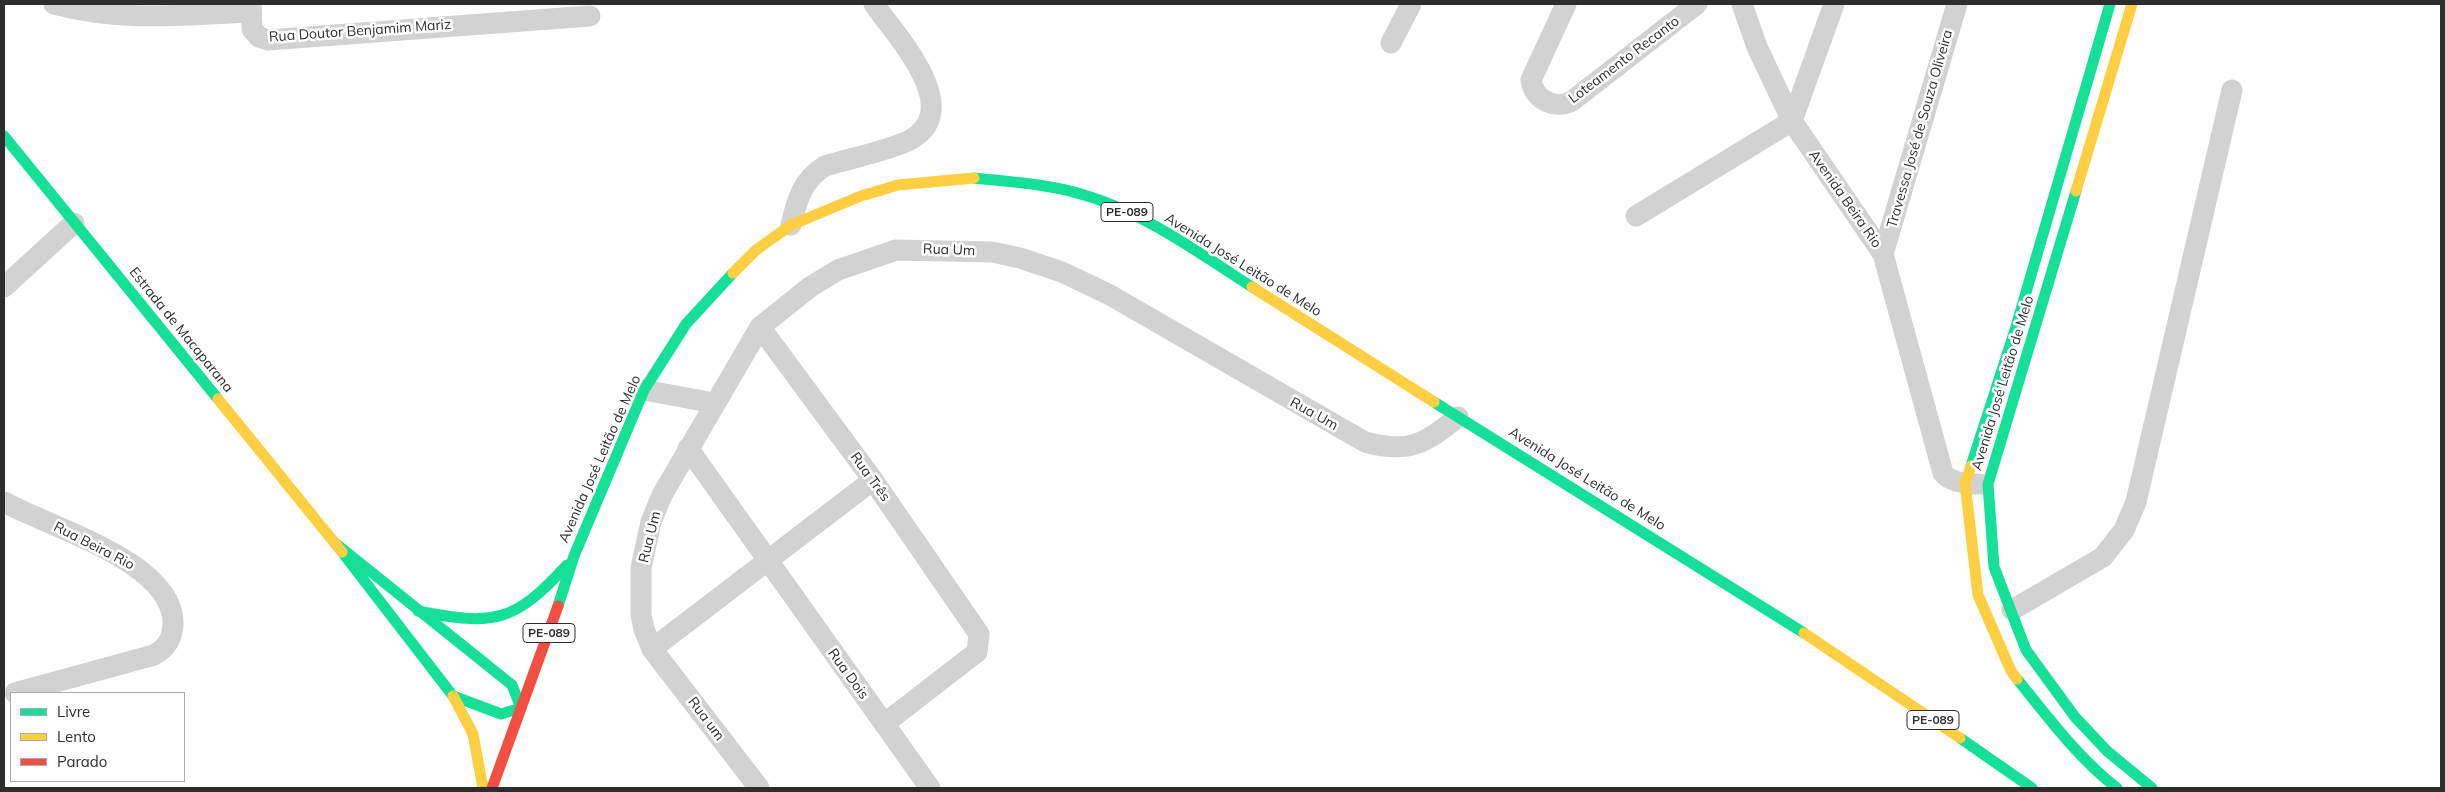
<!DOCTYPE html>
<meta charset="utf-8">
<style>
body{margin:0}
#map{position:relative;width:2445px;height:792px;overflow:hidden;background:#fff;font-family:Mulish,sans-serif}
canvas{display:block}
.frame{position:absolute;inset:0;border:5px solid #2d2d2d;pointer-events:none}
.legend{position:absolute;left:10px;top:692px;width:175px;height:90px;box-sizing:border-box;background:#fff;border:1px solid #ababab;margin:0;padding:6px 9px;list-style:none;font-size:15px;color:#2d2d2d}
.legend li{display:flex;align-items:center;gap:10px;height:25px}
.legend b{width:25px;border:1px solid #ababab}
</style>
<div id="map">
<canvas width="2445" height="792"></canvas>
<div class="frame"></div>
<ul class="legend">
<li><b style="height:6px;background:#16e098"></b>Livre</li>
<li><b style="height:6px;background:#ffcf43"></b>Lento</li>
<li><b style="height:6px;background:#f24e42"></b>Parado</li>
</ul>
</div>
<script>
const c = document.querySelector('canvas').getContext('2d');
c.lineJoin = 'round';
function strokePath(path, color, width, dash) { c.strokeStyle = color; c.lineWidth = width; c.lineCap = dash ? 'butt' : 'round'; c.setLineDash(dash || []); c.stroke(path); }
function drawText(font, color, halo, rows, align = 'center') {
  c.font = font + ' Mulish,sans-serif'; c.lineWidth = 5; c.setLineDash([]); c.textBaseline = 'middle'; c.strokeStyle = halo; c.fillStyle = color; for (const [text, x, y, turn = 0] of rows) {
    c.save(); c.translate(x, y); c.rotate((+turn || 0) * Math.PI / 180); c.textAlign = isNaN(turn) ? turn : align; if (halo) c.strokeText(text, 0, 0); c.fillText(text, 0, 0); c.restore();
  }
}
strokePath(new Path2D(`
 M54,4c68,18 128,11 197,8
 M251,4l1,25 7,8 9,3 322,-24
 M1566,4l-35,76c3,20 24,30 41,21l125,-97
 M1742,4l15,43 35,74 91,133 60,219c8,10 26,11 37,11
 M1391,43l20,-39
 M1636,216l156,-95 42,-117
 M791,225c6,-25 11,-45 34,-59 23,-7 66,-16 85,-26 56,-31 -14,-104 -36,-136
 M1883,254l74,-250
 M4,287l70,-64
 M760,327l113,153 106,154 -2,18 -93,72
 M644,390l70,13
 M688,448l242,340
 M4,502c44,25 172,60 169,123 -1,14 -6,23 -19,30l-139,38
 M2012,610l91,-53 21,-27 12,-28 96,-412
 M652,649l221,-169
 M759,788l-107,-139 -8,-20 -3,-14v-47l10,-46 11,-27 98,-168 50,-40 28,-17 58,-20 96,2 28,6 42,14 48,23 255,147c44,12 59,2 93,-25`), '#d2d2d2', 21);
strokePath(new Path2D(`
 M4,136l214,263
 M974,178c37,4 75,6 110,17 57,16 118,60 168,92
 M2076,191l-88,293 6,83 32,83 49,67 32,34 45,37
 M1434,402l370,231
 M1971,466l44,-136 95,-326
 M335,543l177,142 9,23 -20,6 -48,-18 -111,-144
 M558,606l16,-50 70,-166 42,-66 47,-51
 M418,611c76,15 96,12 149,-46
 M2017,679c31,38 61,79 100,109
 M1960,738l72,50`), '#16e098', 11);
strokePath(new Path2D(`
 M2076,191l56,-187
 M733,273l23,-23 35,-25 70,-29 37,-11 76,-7
 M1252,287l182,115
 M218,399l124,153
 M1971,466l-6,17 13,112 33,76 6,8
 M1804,633l156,105
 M453,696l20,38 10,54`), '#ffcf43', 11);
strokePath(new Path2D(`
 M492,788l66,-182`), '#f24e42', 11);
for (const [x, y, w] of [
 [1127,212,52],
 [549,633,52],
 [1933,720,52]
]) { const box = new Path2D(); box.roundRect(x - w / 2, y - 9.5, w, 19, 4); c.fillStyle = '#fff'; c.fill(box); strokePath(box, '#2d2d2d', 1); }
drawText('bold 12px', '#2d2d2d', null, [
 ["PE-089",1127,212],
 ["PE-089",549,633],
 ["PE-089",1933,720]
]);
drawText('14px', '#2d2d2d', '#fff', [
 ["Rua Doutor Benjamim Mariz",360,31,-4],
 ["Loteamento Recanto",1624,60,-37],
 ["Travessa José de Souza Oliveira",1920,129,-74],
 ["Avenida Beira Rio",1845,199,55],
 ["Rua Um",949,250,2],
 ["Avenida José Leitão de Melo",1243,265,32],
 ["Estrada de Macaparana",181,330,51],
 ["Avenida José Leitão de Melo",2003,383,-73],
 ["Rua Um",1314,414,29],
 ["Avenida José Leitão de Melo",600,459,-66],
 ["Rua Três",870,477,54],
 ["Avenida José Leitão de Melo",1587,479,32],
 ["Rua Um",650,537,-76],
 ["Rua Beira Rio",94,546,27],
 ["Rua Dois",848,674,54],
 ["Rua um",706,719,53]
]);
</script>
